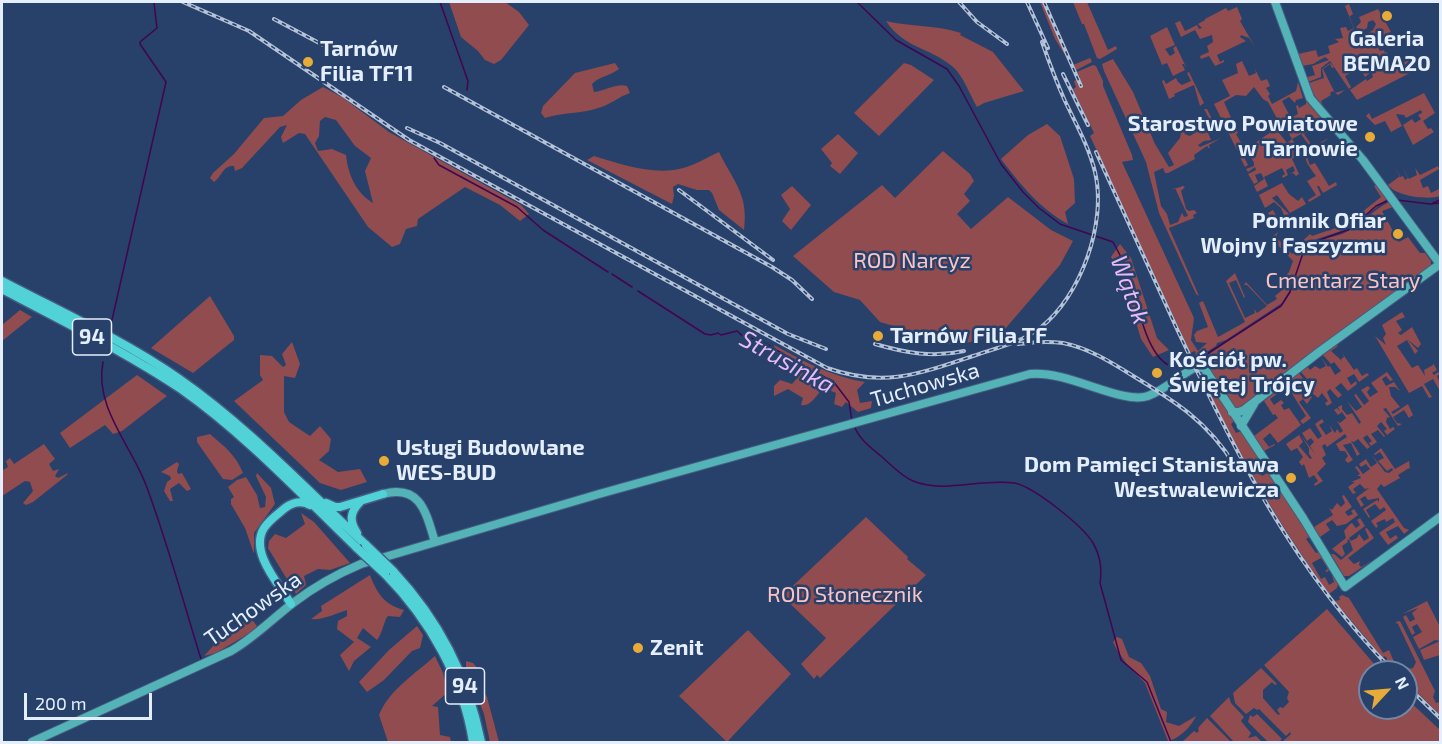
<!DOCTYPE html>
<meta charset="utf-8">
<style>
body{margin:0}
#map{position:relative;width:1442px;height:744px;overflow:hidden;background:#27416a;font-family:"Exo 2",sans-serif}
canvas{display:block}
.frame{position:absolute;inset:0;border:3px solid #e4eefd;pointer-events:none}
.north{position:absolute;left:1358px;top:660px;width:60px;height:60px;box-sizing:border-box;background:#27416a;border:2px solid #7386a5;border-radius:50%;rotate:64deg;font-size:16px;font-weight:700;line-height:24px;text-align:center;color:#e4eefd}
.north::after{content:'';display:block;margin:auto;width:21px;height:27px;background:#e9ab38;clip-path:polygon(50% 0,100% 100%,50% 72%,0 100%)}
.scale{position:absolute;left:24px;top:693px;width:128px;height:27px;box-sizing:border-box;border:3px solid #e4eefd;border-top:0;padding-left:8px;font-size:18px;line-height:21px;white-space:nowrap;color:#e4eefd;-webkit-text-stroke:4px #27416a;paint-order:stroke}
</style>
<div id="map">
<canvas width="1442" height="744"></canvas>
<div class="frame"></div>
<div class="north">N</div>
<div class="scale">200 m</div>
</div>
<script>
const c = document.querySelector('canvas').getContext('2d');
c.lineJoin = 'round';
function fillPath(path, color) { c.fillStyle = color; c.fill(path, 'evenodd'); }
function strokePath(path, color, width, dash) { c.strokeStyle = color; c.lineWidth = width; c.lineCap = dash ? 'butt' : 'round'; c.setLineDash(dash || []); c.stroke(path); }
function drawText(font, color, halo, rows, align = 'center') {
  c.font = font + ' "Exo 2",sans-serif'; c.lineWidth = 5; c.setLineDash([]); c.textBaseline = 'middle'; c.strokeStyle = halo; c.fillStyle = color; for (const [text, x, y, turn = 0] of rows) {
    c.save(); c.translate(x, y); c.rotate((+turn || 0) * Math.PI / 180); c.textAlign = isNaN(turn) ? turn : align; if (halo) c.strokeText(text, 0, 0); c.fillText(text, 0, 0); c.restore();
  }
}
fillPath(new Path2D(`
 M449,2h56l14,10 10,13 -28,35 -7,4 -9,-4 -7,-9 -17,-14z
 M1040,2h6l27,63 17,-7 -4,-9 6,13 -16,8 -2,-5 -2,1 -17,-27z
 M1073,2h14l21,48 8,-4 1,3 -17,10 -3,-1 -13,-34h-2z
 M1349,4l4,10 -4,3 7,16 -4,2 1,3 5,-2 2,2 13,-8 3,-6 -3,-4 -5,2 -1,6 -7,4 -4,-5 5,-5 -2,-5 19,-8 13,23 -17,9 6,10 4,-1 1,3 2,-1 2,6 -24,19 -5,-9 -15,8 6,11 -2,2 -19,-28 -9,7v9l-13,5v-5l7,-2 -3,-9 17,-6 -4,-3 -12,7 -11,2 -4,-12 18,-4 2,7 12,-4 -2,-7 11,-4 -4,-3 8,-1 -3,-10 6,-1 2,4 6,-3 -9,-22z
 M1237,7l5,12 -2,2 15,26 -6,-9 -8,-3 -1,2 6,4 -29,14 3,7 4,-2v2l-9,4 -6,-10 -8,3 -1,-3 9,-4 -2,-6 6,-4 -1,-7 -12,4 -5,-9 -14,7 -6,-14 5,-2 5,10 12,-6 2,4 3,-1 -4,-4 7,-4v-1l21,-11 2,3z
 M886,21c25,6 51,4 75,12l-1,2 33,17 31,39 -40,12 -7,4c-7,-12 -14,-32 -25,-41 -24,-19 -48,-18 -66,-45z
 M1167,27l8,18 -10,4 5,7 5,-3 -2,-5 3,-2 11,23 -3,-5h-2l3,6 -12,6 -6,-13 -5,2 -12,-29z
 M1411,57l3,2 -3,2 1,3 3,-1 3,6 -61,31 -7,-10 16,-11 1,2 6,-4 -1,-3 20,-14 6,7z
 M1113,59l20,33 22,52 14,23 5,-2 -6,-12 12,-15 2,-11 3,7 5,2 21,-14 -7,-13h3l7,14 -8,5 5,12 -7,1 -6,4 2,2 21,-9 -12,7 1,4 -3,-3 -13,9 1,4 -27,14h-3l-2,-5 -9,4 7,34 6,8 3,11 8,-3 4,-9 2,4 4,-1 -13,-28 -4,2 12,-4 2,1 -4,4 5,18 3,2 5,-1 3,3 -4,2 1,3 -25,10 30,68 -3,-2 -37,-81 -13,-51 -42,-91 -2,-7z
 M1242,61l7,15 7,-3 -1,-4 6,12 6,-2 3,7 -4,2 4,6 -2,2 4,8 24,-13 2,-9 5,16 -7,2 -1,3 -6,-6 -7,4 9,17 7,-4 -2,-8 2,-1 1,3 7,-4v-3l23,26 -5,4 -6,-6 -14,9 7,10h-3l-7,-10 -9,5 9,13 -9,7 7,15 -3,2 -3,-3 -3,1 5,-3 -2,-5 -7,4 2,5 -5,3 -1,-2 3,-2 -3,-6 -18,9 4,9 -11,6 -3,-6 10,-7 -3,-6 -6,2 3,7 -4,2 -6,-10 8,-4 -1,-3 -7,5 -2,-3 8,-3v-3l-6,-11 -5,3 5,10 -3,2 -7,-14c14,-6 24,-16 38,-24l11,14 5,-4 -4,-7 -7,-6 -13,-24 -5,-3 -9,-12 -8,9 -10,-1 -12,7 14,31 -2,1 7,12 -6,4 -23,-46 16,-8 -8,-16 16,-7 -2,-9z
 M615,63l4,6c-9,7 -19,7 -27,15l2,8c11,-1 22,-9 33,-6l3,7c-12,4 -20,12 -32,15 -17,6 -34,4 -53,10l-4,-5 2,-7 32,-33z
 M904,63l7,2 23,15 -55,56 -25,-23z
 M1330,63l4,4 -2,1 -2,-4 -7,5 12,24 10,-3 -7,5 -5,-4 -3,2 1,2 -10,6 2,5 -9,-11 -5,-12 15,-5 -2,-9z
 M1093,65l3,1 7,15v5l29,69 1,5 -11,2 72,156 -3,22 7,11 9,-8 -11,-1 -2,-7 3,-4 11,-4 -9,-24 4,-2 15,36 27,-15 -19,-41 9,-8 10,24 -1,1 -8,-18 -7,3 16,35 10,-5 -1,-4 3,4 10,-7 -20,-21h-3l2,-3 21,23 10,-6 -2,-3 13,-11v-5l-3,-3 4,-5 4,-11 -20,-21v-4l5,-4 -2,5 16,17 5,-4 -1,-3 14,-13 2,2 35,-12 34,-27 -7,-11 2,-1 11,14 -37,29 -33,11 -8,5 -6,9 -13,37 -8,13 -56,37 -9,3 -1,3 -22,14 -1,-3 3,-3 -1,-3 -5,2 -10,-22 -90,-195 4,-3 -21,-44 3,-2 -2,-6 6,-3 -3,-6z
 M1189,72l15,31 -4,3 -6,-21 -20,9 1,2 -6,3 -7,-18 2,-1 2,4 10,-6 2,4 4,3 9,-4 -4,-8z
 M323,87l19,10 47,35 132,73 8,9 -9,7 -20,-16 -35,-18 -47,32 -1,7 -11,3 -6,15 -8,3 -24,-20 -63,-93 -6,-1 -16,10 -2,-6 6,-12 -7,2 -38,41 -7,3 -1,-5c-11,-1 -12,10 -20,16l-4,-4 3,-5 21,-19 30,-36 19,-2 18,-16zM325,117l11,3 19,26 16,12 -6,13 8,32c-17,-10 -25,-29 -27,-48l-14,-6 -14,2 -3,-8 4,-7 1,-15z
 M1424,93l11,20 -12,8 5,8 3,-1 3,4 -21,13 -10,-20 9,-6 3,4 6,-4 -3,-4 4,-2 -1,-3 -15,8 -2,-3 -8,-1 6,12 -11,6 -6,-11 -10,4 -9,-9 3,-3 3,6z
 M1047,124l13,12 14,43 1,24 -10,9 3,12c-28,-15 -48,-40 -67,-65l27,-24z
 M838,134l20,19 -18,21 -10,-8 2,-3 -11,-14z
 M1330,137l-22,17v6l2,5 5,-2 14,23 7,-4 1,3 -14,8 -4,-7h-2l4,9 -12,7 -1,-2 8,-5 -9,-14 9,-5c-3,-4 -9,-12 -10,-16 -3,-11 17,-18 24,-23z
 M943,151l27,23 4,7 -10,13 6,7 -13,13 14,15 37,-32 43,33 22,11 -13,24 -55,64 -23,10 -24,6 -22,-2 -3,-8 -23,-4 -30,-9 -20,-22 -26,-8 -41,-36 89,-71 13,13z
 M719,152c14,29 30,42 25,78l-25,-20 -7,-17 -3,-3h-12l-19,-6 -5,3 1,9 -2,8 -85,-44 7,-4c26,8 58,19 85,13 14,-3 27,-11 40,-17z
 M1400,163l9,16 8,-4 -2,-7 5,7 18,-9 1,3 -19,11 3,8 5,-2 3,7 8,-4 1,7c-11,4 -43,1 -52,-11l12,-9 -6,-10 6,11 3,-1 2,4 3,-2z
 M1282,183l7,11 9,7 4,-4 4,7 -16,9 -13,-18 -5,3 17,16 -16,10 -5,-11 5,-3 5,9 6,-4 -3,-7 -7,-6 -9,6 -6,-13z
 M792,186l19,19 -20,25 -9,-9 8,-12 -9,-14z
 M1389,202l4,5 -11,4 17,31 9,-5 12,16h5l6,8v4l-192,143h-4l-23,-35 -7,-14 -9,4 87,-59c13,-16 13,-43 25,-56 8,-10 24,-10 34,-14 18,-7 30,-24 47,-32z
 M1120,244l11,14 26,80 12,12 -16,7 -12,-18 -19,-64 -11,-18z
 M210,296l24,40v4l-41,33 -42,-25z
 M20,310l12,7 -30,24v-16z
 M1402,312l3,5 -9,4 6,9 -4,3 3,2 11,-8 9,17 -3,4 -11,-9 11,12 -3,3 -8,-14 -10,6 15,22 6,-3 7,11 -1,-6 9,-5v-2l4,7 -5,3 2,2 4,-3 2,2 -3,2 3,7v8l-7,-12 -9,5 8,13 -3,1 -7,-12 -13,7 -34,-57 11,9 -3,-7 3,-4 -4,-9z
 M292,342l8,22 -5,14 -11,-2v36l5,10 21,14 10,-10 11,13 -2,12 -10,9 19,12 22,-3 7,13 -26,8 -21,-7 -86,-82 29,-21 -3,-5v-20l12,1 11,11 3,-2 -4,-11z
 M774,345c29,16 58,32 91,37l-8,8 3,13 12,-2 -1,7 -13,4 -12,-10 -4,5 -8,-3 2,-11 -12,-5c-8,6 -12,19 -23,17l2,-7 -15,-9 -14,7v-10l6,-6 12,4 8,-9 -16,-19 -9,-6z
 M1337,345l1,1 -7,5 11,10 -1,-2 3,-2 -2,-4 12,17 3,-2 5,8 5,-3 2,2 -10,7 -5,-8 -7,4 4,7 5,-4 1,3 -9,7 -7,-8 -6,5 7,7 -4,3 -8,-9 -3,3 5,11 -5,3 -2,-3 3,-2 -6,-8 -4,5 -6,-5 -2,2 2,2 -5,7 -4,-5 -4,3 12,16 -8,6 -3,-3 6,-5 -20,-32 13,-11 11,15 5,-4 -5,-6 -3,1 -6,-7 7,-5 2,3 5,-4 5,3 6,-3 -5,-9 7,10 2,-1 5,9 6,-4 -7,-9 -3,2 -8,-9z
 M1202,372l32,49 -3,3 5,9 5,-2 25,37 -2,2 -4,-5 -4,2 6,9 7,-4 46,69 -2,1 -4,-5 -3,2 10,14 3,-1 -3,-4 2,-1 12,22 -3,3 -2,-1 3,-2 -7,-11 -9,5 9,16 4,-2 4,8 5,-3 -2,-7 6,9 -1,4 -8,6c-51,-70 -92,-143 -129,-221z
 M1387,372l6,8 -3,1 -4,-5 -4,3 4,7 8,-4 6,9 -5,-4h-6l2,9 9,11 -9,5 2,2 15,-10 5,11 -4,3 -5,-8 -11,7 4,6 5,1 -4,2 -12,-18 -3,1 7,8 -3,1 -1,4 4,7 3,-2 2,2 -8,6 -3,-4 3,-2 -6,-7 -4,4 8,10 -1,1 -6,-7 -7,4 6,8 -6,4 -2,-3 3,-2 -5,-6 -4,3 7,9 -3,2 -9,-10 -4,3 -3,-1 9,13 -3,2 -6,-13 -8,2 10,15 -5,3 -3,-3 3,-4 -3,-5h-5l-4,-7 11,-7 -2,-3 -18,13 -2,-3 -3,2 4,9 -4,3 4,6 -9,9 6,8 -8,5 -1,-2 4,-3 -4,-6 -5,3 -5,-14 -2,2 -3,-4 4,-5 -6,-9 -6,3 -5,-7 13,-9 4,7 -4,4 11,13 2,-1 -3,-4v-6l-9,-14 15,20 -5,-8 4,-4 -3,-4 -4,3 -5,-8 8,-5 8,11 4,-3 -7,-12 7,-5 2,3 -5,3 7,10 6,-4 -3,-6 6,8 2,-4 3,4 3,-2 -6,-10 3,2 6,-5 -4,-6 -4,3 -4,-5 3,-2 3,4 -2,-5 4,-2v4l5,6 5,-2 7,11 2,-2 -14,-21 9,10 6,-4 -8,-12 2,-1 8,11 5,-4 -8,-11 7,-4 2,2 -3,4 3,5 8,-5 -7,-9z
 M137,375l30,21 -45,35 -9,3 -8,-9 -35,23 -10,-15z
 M1276,392l1,2 -7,5 4,6 7,-5 3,3 -3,2 3,5 5,-2 12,17 -23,18 -8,-10 -7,6 6,8 5,-3 1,1 -11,6 -10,-15 24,-18 -3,-4 -2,1 -9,-14z
 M210,434c14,12 26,21 33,39l-11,7 -9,-1 -26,-37v-5z
 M44,444l11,15 -6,5 4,7 6,-2 -4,7 3,2 10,-5 -1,2 -34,27 -7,3 -3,-2 10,-12 -3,-9 -5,-1 -23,15v-30l1,4 5,-3 -2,-6 4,-3 4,6z
 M1381,448l14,21 14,-8 1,8 -1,-1 -11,7 2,3 -16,9 -3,-3 -4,5 27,39 5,2 -5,4 -6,-8 -12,6 4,7 6,-4 2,3 -10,7 -9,-12 16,-11 -2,-4 -7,4 -1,-3 -9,4 2,3 -2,2 -5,-7 15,-11 -2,-3 -4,3 -5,-6 -9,6 4,7 -1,1 -6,-9 14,-9 2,2v-4l-11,2 -3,-4 -5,3 4,6 -3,2 -5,-9 13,-10 -4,1 -5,-5 -7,5 3,4 -3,1 -5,-7 7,-5h-4l10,-4 -1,-2h-3l3,-2 -5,-7 2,-1 6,8 7,-5 -4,-5 -5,3 -2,-3 7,-5 5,8 6,-4 -5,-8 13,17 4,1 4,-3 -1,-2 -5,3 -9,-10 6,-3 -4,-6 -5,3 -1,-1z
 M177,462l2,2 -2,7 1,3 4,-1 9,16 -4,2 -8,-8 -9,6 3,12h-3l-6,-10 3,-9 4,-3 -1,-3 -9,-4z
 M257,473l14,15 4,16 -21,29v21l-9,-26 -14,-24v-5l3,-2 -6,-10 9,-7 9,-3 11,18 3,13 5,-1 1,-10 -10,-21z
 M1344,495l8,12 -7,5 3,4 5,-2 -2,-3 3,-2 4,6 -12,9 -9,2 -5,-6 -6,4 4,6 -10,7 -6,-10 19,-12 -4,-7 3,2 5,-7 4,4 4,-4 -3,-7z
 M301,513l13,9 36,41 -20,7 -12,-1 -14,7 2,9 -10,9 -28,-46 1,-7 6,-7 11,4 19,-14z
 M866,517l42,40 -1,2 19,16 -106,103 -3,-3 -3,4 -13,-15 25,-26 -44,-42z
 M1360,518l5,8 -16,12 2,3 6,-3 2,-4 5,7 5,-3 -4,-9 2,-1 7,10 -26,20 6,6 6,-3 -1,4 2,2 12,-7 -24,16h-5l-13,-22h3l7,6 12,-10 -4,-11 -2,2 1,1 -6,4 3,8 -3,3 -10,-8 14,-11 -2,-7 6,-7 2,-1 4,5 4,-3 -3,-5z
 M370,575c7,19 15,30 34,35l-4,7 -12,-1c-4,4 -5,16 -11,24l-14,-12 -6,10 14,9 -17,14 -5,10 -9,-16 14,-13 -17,-13 1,-8 9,-5v-6c-9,3 -27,11 -36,9l11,-8 -1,-5z
 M1342,595l7,3 34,55 6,-3 -3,-7 9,21 11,5 7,-1 3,-6 -18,-38 -3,-2 5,-1 35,70 -2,6 3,6 4,-1v13l-34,-34v-9h-9l-11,-10 1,-4 -3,-2 -1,2 -47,-55 -1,-2 5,-1 -1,-3z
 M1427,601l13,26v28l-16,5 -4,-10 20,-9 -5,-1 -16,9 -6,-12 9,-5 -5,-8 -5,3 3,6 -3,2 -9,-18 3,-2 4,7 5,-3 -3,-6 6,-5 -16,6z
 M1327,609l54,63h-11v36h36v-10l34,32v12h-158l9,-8 -1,-2 -4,4 -27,-27 -2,1 -3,-2 -8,6 -11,-11 -2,-10 28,-25 16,16 -2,1 -3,-3 -9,8v8l15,17 2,-1 -3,-4 3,-3 3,1 6,-6 -2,-4 2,-6 -25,-27z
 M247,620l6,1 4,5 -4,5 -37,22 -12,3 19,-21z
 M417,626l6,9 -3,13 -8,3 -28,29 -17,12 -8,-10 30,-32z
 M748,630l43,44 -64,68 -48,-46z
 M1117,637l5,2 7,18 12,6 9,13 11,33 6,3 -1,10 13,4 17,-10c-4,10 -17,23 -28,25l-23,-58 -19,-20 -9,-13 -4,-8z
 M435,656l8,17 5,19 -16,14 6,1 2,28 10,2 1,5h-63l-9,-27c10,-25 36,-41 56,-59z
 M466,661l7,2 9,10v4l-5,3 10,17 12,45h-9l-6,-28 -18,-46z
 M1229,697l2,6 13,14 -3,4 10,12 -3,5 8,-2 6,6h-28l-24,-26z
 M1257,714l25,25 -3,3h-11l-20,-20 2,-7 3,2z
 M1207,718l24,24h-49l12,-11 3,2 2,-2 -1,-3z`), '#904c4f');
strokePath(new Path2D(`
 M440,2l28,79 -1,9
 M857,2l39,38 51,29 12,17 42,78 22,28 16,16 21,16 53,18c8,14 15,29 19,44 6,20 16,76 42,81 8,2 15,-3 22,-6l85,-55 9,-14 13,-39 5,-7 9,-5 33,-12 26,-23 13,-6
 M434,158l5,7 78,42 26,23 65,42
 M1397,200l33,4 10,-1
 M1433,203l7,-3
 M612,274l20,13
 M638,291l67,43 6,1 7,-2 3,2 16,-4 9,8 10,-1 39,23 10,10 8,1 20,9 16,21 3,19
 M112,320l54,-238 -26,-38v-2l17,-14 -3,-25
 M110,330l1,-3
 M105,353l1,-2
 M103,362c-9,45 28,83 43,123 21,56 37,116 55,174
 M854,425c4,13 16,22 27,31 9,8 20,20 32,25 32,13 68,-3 101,2 19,3 69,43 79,60 7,12 9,27 7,40l21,77 26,22 24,60`), '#430451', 1.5);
const secondary = new Path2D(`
 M1275,2l35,96 53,62 77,104
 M1232,412h7l5,-2 75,-58 121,-88
 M1241,426l13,-22
 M383,494c38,-10 43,19 52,48
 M32,742l199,-91c23,-13 41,-32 62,-48 21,-16 44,-29 68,-39l238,-70 431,-120c38,-4 91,31 118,22 17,-6 32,-21 48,-29l8,1 99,150 42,69 95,-70`);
const primary = new Path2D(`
 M2,281c59,31 121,59 176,97 69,48 127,110 188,167
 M2,289c60,32 122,62 179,100 64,45 120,105 176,159
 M326,503l9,4h5l43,-13
 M357,533c-8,-12 -7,-21 3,-31
 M393,571c46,49 75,106 88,171
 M385,574c45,46 78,104 88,168
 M291,604c-12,-20 -42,-52 -27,-76 5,-8 14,-14 21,-20 8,-6 16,-8 25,-3`);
strokePath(secondary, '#455d82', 10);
strokePath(primary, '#455d82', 11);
strokePath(secondary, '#54b3b6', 8);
strokePath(primary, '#51d2d6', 8);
const rail = new Path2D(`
 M183,2l66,29 160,109 418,228c57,20 92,6 146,-12 23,-8 47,-13 67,-28 41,-32 67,-105 55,-156 -6,-25 -19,-48 -30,-71 -9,-20 -16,-39 -23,-59
 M959,2l18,20 30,22
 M1027,2l21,46
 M1044,2l37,84
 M274,19l49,26
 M1063,74l25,51
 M444,87l328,180 20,13 20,19
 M407,128l33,15 348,191 38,15
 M1096,152c27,59 54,118 81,177 60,128 117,241 217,343
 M679,190l94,70
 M875,344c31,9 58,14 89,7
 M1018,344c15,-2 30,-3 45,-1 25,5 46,18 67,31 43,26 78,47 105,92
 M1406,685l34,33`);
strokePath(rail, '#b4c2d7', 4);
strokePath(rail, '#27416a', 1.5, [4.5]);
const primaryBridge = new Path2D(`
 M366,545l27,26
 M357,548l28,26`);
strokePath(primaryBridge, '#455d82', 11, []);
strokePath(primaryBridge, '#51d2d6', 8);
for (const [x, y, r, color] of [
 [1387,16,6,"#e9ab38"],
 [308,62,6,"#e9ab38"],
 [1370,137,6,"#e9ab38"],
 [1398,234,6,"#e9ab38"],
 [878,336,6,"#e9ab38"],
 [1157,373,6,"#e9ab38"],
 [384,461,6,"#e9ab38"],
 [1291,478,6,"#e9ab38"],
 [638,648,6,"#e9ab38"]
]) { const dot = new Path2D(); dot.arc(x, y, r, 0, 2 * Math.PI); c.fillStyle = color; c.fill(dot); strokePath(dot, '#27416a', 2); }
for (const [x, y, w] of [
 [92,337,39],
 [465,686,39]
]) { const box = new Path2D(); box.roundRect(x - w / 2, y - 18, w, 36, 4.5); c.fillStyle = '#27416a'; c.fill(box); strokePath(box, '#e4eefd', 1.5); }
drawText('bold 21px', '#e4eefd', null, [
 ["94",92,337],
 ["94",465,686]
]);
drawText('bold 22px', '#e4eefd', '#27416a', [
 ["Galeria",1387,39,"center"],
 ["BEMA20",1387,64,"center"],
 ["Tarnów",320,49],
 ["Filia TF11",320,74],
 ["Starostwo Powiatowe",1358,124,"right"],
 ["w Tarnowie",1358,149,"right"],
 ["Pomnik Ofiar",1386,221,"right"],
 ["Wojny i Faszyzmu",1386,246,"right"],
 ["Tarnów Filia TF",890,336],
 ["Kościół pw.",1169,360],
 ["Świętej Trójcy",1169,385],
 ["Usługi Budowlane",396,448],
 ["WES-BUD",396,473],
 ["Dom Pamięci Stanisława",1279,465,"right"],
 ["Westwalewicza",1279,490,"right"],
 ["Zenit",650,648]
], 'left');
drawText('22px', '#fbc3c3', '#27416a', [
 ["ROD Narcyz",912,261],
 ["Cmentarz Stary",1343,281],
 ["ROD Słonecznik",845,595]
]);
drawText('22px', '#e4eefd', '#27416a', [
 ["Tuchowska",925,385,-16],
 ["Tuchowska",253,609,-35]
]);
drawText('italic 24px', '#e9baf7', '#27416a', [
 ["Wątok",1130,290,70],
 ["Strusinka",787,362,29]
]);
</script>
